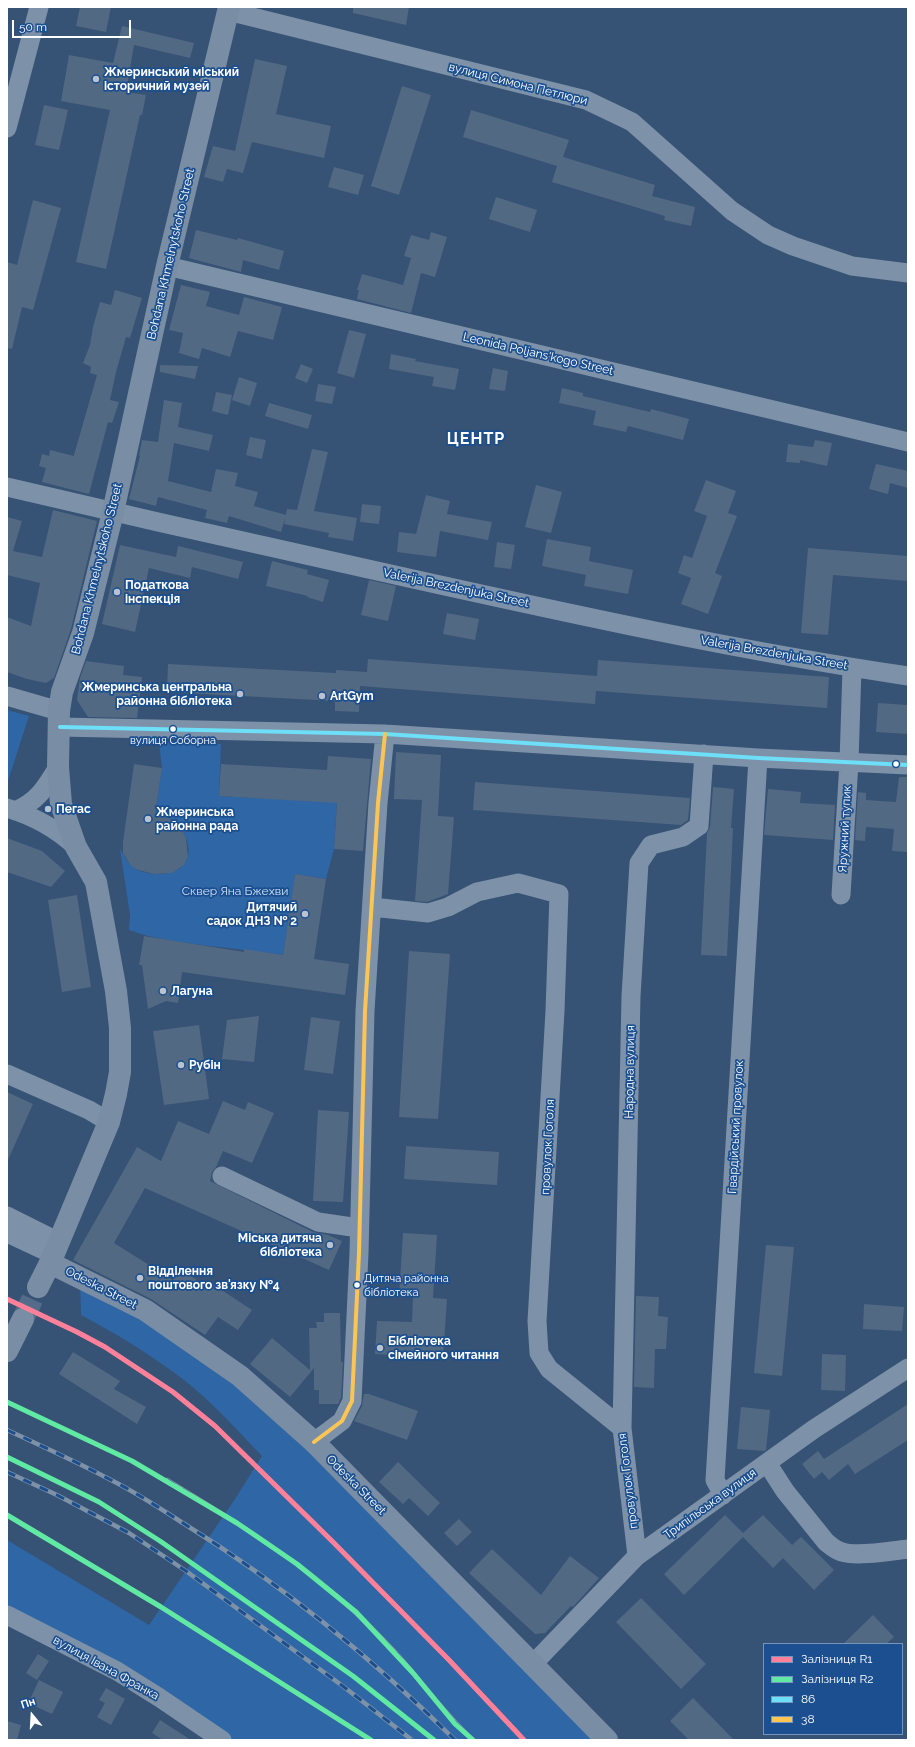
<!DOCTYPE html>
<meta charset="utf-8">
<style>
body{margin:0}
#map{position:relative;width:915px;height:1747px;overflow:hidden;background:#365274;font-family:Raleway,sans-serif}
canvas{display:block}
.frame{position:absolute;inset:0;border:8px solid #fff;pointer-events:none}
.legend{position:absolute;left:763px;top:1643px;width:140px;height:92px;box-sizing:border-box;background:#1b4f8f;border:1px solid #7695bc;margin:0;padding:5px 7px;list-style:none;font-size:12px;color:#fff}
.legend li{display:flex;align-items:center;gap:8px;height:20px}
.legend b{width:20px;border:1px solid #7695bc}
.north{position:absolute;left:12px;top:1695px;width:40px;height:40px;-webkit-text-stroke:3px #1b4f8f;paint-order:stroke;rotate:342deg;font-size:11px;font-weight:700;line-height:16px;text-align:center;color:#fff}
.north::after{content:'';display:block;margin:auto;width:14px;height:18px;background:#fff;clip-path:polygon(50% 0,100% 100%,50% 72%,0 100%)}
.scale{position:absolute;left:12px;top:20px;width:119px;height:18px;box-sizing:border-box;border:2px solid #fff;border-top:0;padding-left:5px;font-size:12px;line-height:14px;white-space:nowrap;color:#fff;-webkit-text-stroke:3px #1b4f8f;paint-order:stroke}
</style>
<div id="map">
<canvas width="915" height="1747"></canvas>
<div class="frame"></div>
<ul class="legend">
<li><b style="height:5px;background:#ff8098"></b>Залізниця R1</li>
<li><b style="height:5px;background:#60e9a3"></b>Залізниця R2</li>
<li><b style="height:5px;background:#6ddff8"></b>86</li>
<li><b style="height:5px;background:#fcc553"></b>38</li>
</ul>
<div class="north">Пн</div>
<div class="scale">50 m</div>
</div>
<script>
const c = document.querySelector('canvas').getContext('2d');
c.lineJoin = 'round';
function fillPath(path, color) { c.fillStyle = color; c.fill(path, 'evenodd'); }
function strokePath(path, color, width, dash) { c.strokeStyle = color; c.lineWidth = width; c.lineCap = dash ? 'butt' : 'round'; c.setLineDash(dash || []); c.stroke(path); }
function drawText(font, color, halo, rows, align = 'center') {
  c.font = font + ' Raleway,sans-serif'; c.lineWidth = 3.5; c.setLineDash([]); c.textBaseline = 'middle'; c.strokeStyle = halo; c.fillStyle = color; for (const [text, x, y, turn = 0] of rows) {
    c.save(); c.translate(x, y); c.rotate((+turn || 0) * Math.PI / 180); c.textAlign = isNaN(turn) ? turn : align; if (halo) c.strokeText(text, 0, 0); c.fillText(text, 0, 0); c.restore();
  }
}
fillPath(new Path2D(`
 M7,710l22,6 -22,68z
 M173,742l48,2 -2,52 118,6 -3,47 -8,30 -31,-5 -12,81c-34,-5 -69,-8 -103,-13 -18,-3 -35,-6 -51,-12l1,-15 -10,-66c4,5 7,13 12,17 6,6 16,7 23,8 19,1 37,-7 33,-29 -1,-5 -3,-12 -7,-17 -6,-8 -16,-12 -26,-14l7,-46 -3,-25z
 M80,1277l160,99 367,364h-385l-215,-125v-75l142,85 86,-126 27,-43c-25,-26 -50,-54 -78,-76 -33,-25 -67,-46 -103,-65z`), '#2f66a5');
fillPath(new Path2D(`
 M80,7h31l-5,25 -30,-6z
 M353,7h56l-3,18 -53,-12z
 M122,26l72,17 -4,15 -56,-13 -8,47 20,3 -4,20h-2l-34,154 -30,-7 34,-152 -49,-9 8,-46 44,8z
 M255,59l32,7 -11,48 55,12 -7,32 -72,-16 -9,31 -16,-4 -4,13 -19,-5 9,-31 22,5z
 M402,86l29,9 -32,100 -28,-9z
 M44,105l24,5 -9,40 -24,-5z
 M471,110l98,30 -6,17 92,28 -3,11 43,11 -4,19 -27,-6 1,-4 -113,-34 5,-16 -94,-29z
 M334,167l30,8 -6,20 -30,-8z
 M496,197l41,13 -7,22 -41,-13z
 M33,200l28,8 -28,102 -11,-3 -10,42 -5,-1v-86l10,3z
 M196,230l41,10 1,-2 46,13 -5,19 -36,-10 -2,12 -52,-14z
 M431,232l16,5 -12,40 -14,-4 -10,40 -54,-14 2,-9h-2l5,-16 41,11 8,-27 -7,-2 7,-21 18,5z
 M181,285l29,7 -4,14 33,9 5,-18 38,10 -9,33 -35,-9 -8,26 -28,-9 -3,11 -20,-6 4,-20 -14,-3z
 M115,290l27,8 -12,40 -4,-1 -10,35 -6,28 9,2 -7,21 -4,-1 -19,72 -47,-12 4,-14 -7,-2 3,-12 7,2 1,-6 24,6v-1l23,-80 -7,-2 1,-6 -8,-4 7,-18 3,-18 7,-25 11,3z
 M349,330l17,4 -12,44 -17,-5z
 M391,354l25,5 -1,2 44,8 -4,21 -23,-4 2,-9 -45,-8z
 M301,364l12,5 -6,14 -12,-5z
 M160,365l38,1 -3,13 -35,-7z
 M493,368l15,3 -3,20 -16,-2z
 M239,377l18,6 -7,23 -18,-6z
 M318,384l18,3 -4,17 -17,-3z
 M562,388l21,5v3l67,16 1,-3 38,10 -6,21 -55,-14 -2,6 -33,-7 3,-14 -37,-8z
 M216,392l16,3 -4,20 -16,-4z
 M164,400l18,3 -4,24 35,8 -4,16 -35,-8 -6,38 43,11 5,-23 22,4 -3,13 23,6 -4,14 32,9 -5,17 -52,-16 -2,7 -22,-5 2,-8 -49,-13 -2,9 -27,-7 11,-43h-1l3,-16 16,2z
 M269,403l43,12 -4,14 -43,-13z
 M250,437l16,3 -4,19 -16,-4z
 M815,440l17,3 -5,23 -27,-6v3l-14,-1 2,-18 25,3z
 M312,449l16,3 -14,59 43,7 -4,23 -25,-4 1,-4 -45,-9 3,-15 10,1z
 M876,464l32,7v17l-18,-5 -2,11 -19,-5z
 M706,480l30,11 -8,22 9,3 -22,57 7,3 -14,38 -27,-10 10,-26 -13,-5 6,-18 8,3 15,-42 -13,-5z
 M536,485l26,7 -11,41 -26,-6z
 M426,495l24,6 -3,13 45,8 -4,18 -48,-9 -4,26 -39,-5 2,-20 17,2z
 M362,504l19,2 -2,18 -19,-2z
 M53,510l44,11 -26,108 -17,49 -8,5 -19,-4 -20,-7v-55l24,9 9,-43 -33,-8v-58l15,4 -9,30 29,6z
 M547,539l44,8 -2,14 44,9 -5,24 -44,-8 2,-11 -44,-9z
 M497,542l18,3 -4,24 -17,-2z
 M120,545l56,12 2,-11 65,16 -5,17 -46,-12 -2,11 -41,-10 -14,64 -33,-8z
 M808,548l100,8v25l-75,-6 -5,60 -27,-2z
 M272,561l36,9 -1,4 22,6 -6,22 -16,-5 1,-1 -42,-10z
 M369,580l27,6 -8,35 -27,-6z
 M447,613l32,6 -4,21 -32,-6z
 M368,659l229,17 1,-16 231,17 -2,31 -231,-17 -1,13 -235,-18 -1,26 -24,-1v-10l-168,-9 1,-28 168,9v-3l31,2z
 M86,661l38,5 -1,9 19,2 -5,41 -49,-1 -11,-17 3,-22z
 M878,703l30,2v29l-32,-2z
 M396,752l45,3 -3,61 16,1 -6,77 -21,8 -12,-1 7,-101 -28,-1z
 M328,756l43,3 -8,92 -29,-2 3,-46 -118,-7 2,-32 106,6z
 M134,764l28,4 -7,46 10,2 10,6 7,7 4,9 2,19 -4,8 -12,8 -18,1 -16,-4 -7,-4 -8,-13v-11z
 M899,777h9v75l-16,-1 2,-22 -28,-2 -1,14 -10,-1 3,-48 8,1v7l30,2z
 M475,782l215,16 -2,22 -7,5 -208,-15z
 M713,787l21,2 -3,39h2l-6,128 -26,-1 6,-122 3,-6z
 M768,789l33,3 -1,11 35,2 -2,35 -69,-5z
 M7,838l35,13 23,20 -14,16 -44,-15z
 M295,874l31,5 -12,80 35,5 -4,31 -163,-23 -4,31 -12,-2 -18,8 -6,-44h-3l5,-29 100,16v-3l39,6z
 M77,895l14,92 -29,5 -14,-92z
 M409,951l41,3 -12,165 -39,-2z
 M259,1016l-5,46 -32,-3 5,-39z
 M311,1017l29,4 -7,53 -29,-4z
 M199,1025l10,74 -45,6 -11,-74z
 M7,1092l26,12 -26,58z
 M223,1101l22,9 3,-8 26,11 -22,50 -29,-12 -7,16 -4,5 -2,9 103,51 15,3 14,6 -13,29 -184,-82 -31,55 59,37 6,-11 26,16 3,-4 44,29 -14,20 -20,-13 -13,18 -54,-36 -78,-39 64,-113 24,14 17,-40 31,13z
 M318,1110l31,2 -6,90 -30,-1z
 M406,1146l93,6 -2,33 -93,-6z
 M403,1233l34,2 -4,63 14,1 -4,59 -68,-4 2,-33 35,1 1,-26h-14z
 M766,1245l28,2 -12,129 -28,-3z
 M636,1296l23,1 -1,19 10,1 -2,32h-11l-1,39 -20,-1z
 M864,1304l40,3 -2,24 -39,-2z
 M324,1313h16l1,49h2l-2,36 -3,6h-19v-14h-5v-22l-24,29 -40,-33 22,-26 38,32 -1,-42h8l-1,-6h8z
 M73,1352l47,29 -6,8 32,18 -9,17 -78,-50z
 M822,1354l24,1 -1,36 -24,-1z
 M364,1394h5l49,17 -11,29 -53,-19 8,-15z
 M908,1404v36l-53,34 -7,-10 -19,16 -7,-8 -8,7 -12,-15 16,-13 6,8z
 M741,1407l29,3 -4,40 -2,1 -27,-2z
 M398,1462l42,41 -12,13 -19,-18 -6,6 -24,-22z
 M725,1515l18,18 20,-18 29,30 9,-8 33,33 -20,20 -31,-32 -10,10 -30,-31 -59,58 -20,-21z
 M459,1519l13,13 -15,14 -13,-13z
 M492,1549l49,46 29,-39 29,22 -26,29 -2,-1 -26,27 -10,1 -66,-61z
 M641,1598l65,66 -25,25 -65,-67z
 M873,1615l21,22 -8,7h-43z
 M38,1654l11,7 -12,19 -11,-7z
 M39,1680l24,12 -11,22 -22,-10v-5z
 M106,1688l19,11 -14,26 -14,-8 8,-14 -6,-3z
 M693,1698l41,42h-45l-19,-19z
 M160,1720l31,20h-28l-11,-7z
 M7,1721l14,4 -4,15h-10z`), '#526984');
strokePath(new Path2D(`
 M23,1319l15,-32`), '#546c89', 22, [22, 11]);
strokePath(new Path2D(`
 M228,11l358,89 46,22 100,89 36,24 25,11 59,20 56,7
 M7,128l32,-121
 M167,266l741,176
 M7,487c132,31 265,61 397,90 167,37 335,74 504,99
 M7,696l52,15
 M60,727l325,7 373,24 150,7
 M7,808c26,8 49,20 69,39
 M15,811c23,-10 31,-24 43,-44
 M841,895l8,-133 3,-94
 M372,907l56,6 20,-6 29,-15 41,-9 41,11 -4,117 -18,310 2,32 10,16 73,59
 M7,1074l82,36 20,12
 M222,1176l96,46 41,6
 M7,1216l52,26
 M7,1233l47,22
 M314,1442l28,-21 10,-20 7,-148 6,-242 13,-208 7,-69
 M767,1463l18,28 41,51c5,4 9,8 16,10 14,5 49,-1 66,-3
 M723,1495l-8,-15 43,-722
 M637,1556l-15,-128 9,-432 8,-133 12,-18 32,-8 16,-11 5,-72
 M7,1615l110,56 43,27 62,42
 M533,1664l104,-108 177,-127 94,-61`), '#7d92a8', 19);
strokePath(new Path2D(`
 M50,1263l95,47 95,66 74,66 293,298
 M38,1287l12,-24 59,-141 7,-28 4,-22v-44l-4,-37 -20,-109 -20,-35 -15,-43 -3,-37 1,-56 3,-19 21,-59 30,-121 54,-246 62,-259
 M7,1351l16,-32`), '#798da4', 22);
const rail = new Path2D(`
 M7,1299l70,33 28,15 68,45 42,34 118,116 116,118 75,80
 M7,1430c35,16 70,32 104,50 26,13 50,29 75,45 98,61 187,134 269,215
 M7,1472l50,23 72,38 57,38 158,116 68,53
 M167,1480c66,40 132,80 189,133 20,19 41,40 58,61 19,23 37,46 59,66
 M7,1515l154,92 210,133`);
strokePath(rail, '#7e92a7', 4.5);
strokePath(rail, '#1b4f8f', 3, [9]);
strokePath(new Path2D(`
 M60,727l325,7 373,24 150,7`), '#6ddff8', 4);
strokePath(new Path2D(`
 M314,1442l28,-21 10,-20 7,-148 6,-242 13,-208 7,-69`), '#fcc553', 4);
strokePath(new Path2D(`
 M7,1299l70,33 28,15 68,45 42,34 118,116 116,118 75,80`), '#ff8098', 5);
strokePath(new Path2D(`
 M7,1402l125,59 105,62 60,41 59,48 57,61 42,51 18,16
 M7,1457l92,45 61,39 193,135 81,64
 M7,1515l154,92 210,133`), '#60e9a3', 5);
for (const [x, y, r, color] of [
 [96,79,4,"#b9c2ce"],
 [117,592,4,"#b9c2ce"],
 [240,694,4,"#b9c2ce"],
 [322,696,4,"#b9c2ce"],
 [173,729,3.5,"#fff"],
 [896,764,3.5,"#fff"],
 [48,809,4,"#b9c2ce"],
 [148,819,4,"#b9c2ce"],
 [305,914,4,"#b9c2ce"],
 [163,991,4,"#b9c2ce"],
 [181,1065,4,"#b9c2ce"],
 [330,1245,4,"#b9c2ce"],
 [140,1278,4,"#b9c2ce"],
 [357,1285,3.5,"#fff"],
 [380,1348,4,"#b9c2ce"]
]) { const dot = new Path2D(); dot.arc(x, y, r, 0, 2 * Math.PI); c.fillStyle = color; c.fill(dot); strokePath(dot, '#1b4f8f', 1.5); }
drawText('11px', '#fff', '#1b4f8f', [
 ["вулиця Соборна",173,741],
 ["Дитяча районна",364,1279,"left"],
 ["бібліотека",364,1293,"left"]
]);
drawText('bold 12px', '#fff', '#1b4f8f', [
 ["Жмеринський міський",104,72],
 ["історичний музей",104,86],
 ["Податкова",125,585],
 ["інспекція",125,599],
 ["Жмеринська центральна",232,687,"right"],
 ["районна бібліотека",232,701,"right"],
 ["ArtGym",330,696],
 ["Пегас",56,809],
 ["Жмеринська",156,812],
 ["районна рада",156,826],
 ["Дитячий",297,907,"right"],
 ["садок ДНЗ № 2",297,921,"right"],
 ["Лагуна",171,991],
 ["Рубін",189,1065],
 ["Міська дитяча",322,1238,"right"],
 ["бібліотека",322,1252,"right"],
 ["Відділення",148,1271],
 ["поштового зв'язку №4",148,1285],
 ["Бібліотека",388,1341],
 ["сімейного читання",388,1355]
], 'left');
drawText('12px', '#fff', '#1b4f8f', [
 ["вулиця Симона Петлюри",518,84,14],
 ["Bohdana Khmelnytskoho Street",171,254,-77],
 ["Leonida Poljans'kogo Street",538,354,13],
 ["Bohdana Khmelnytskoho Street",97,569,-76],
 ["Valerija Brezdenjuka Street",456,588,12],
 ["Valerija Brezdenjuka Street",774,653,10],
 ["Яружний тупик",845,829,-87],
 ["Народна вулиця",630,1072,-89],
 ["Гвардійський провулок",736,1127,-87],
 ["провулок Гоголя",548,1147,-87],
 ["Odeska Street",101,1288,27],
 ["провулок Гоголя",628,1481,-97],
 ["Odeska Street",356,1485,45],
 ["Трипільська вулиця",710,1504,-36],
 ["вулиця Івана Франка",106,1668,29]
]);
drawText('12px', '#cfe3fa', '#1b4f8f', [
 ["Сквер Яна Бжехви",235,891]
]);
c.letterSpacing = '1px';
drawText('bold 16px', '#fff', '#1b4f8f', [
 ["ЦЕНТР",476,439]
]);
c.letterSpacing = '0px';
</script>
